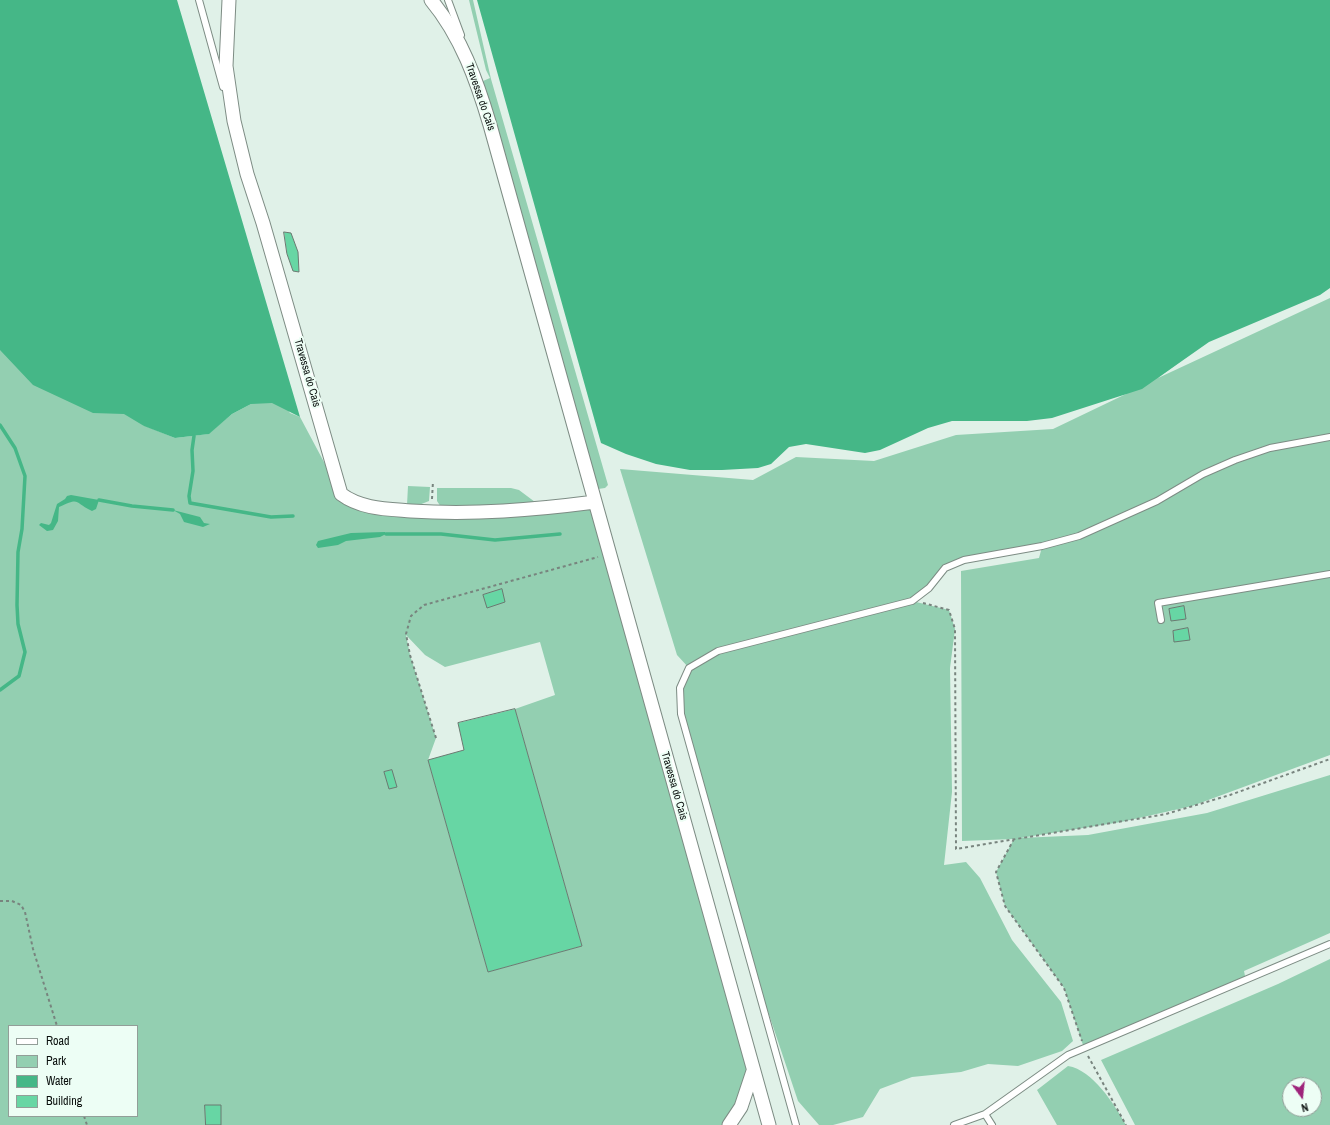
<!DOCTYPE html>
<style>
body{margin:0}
#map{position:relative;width:1330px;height:1125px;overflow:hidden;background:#e0f1e8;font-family:"Archivo Narrow",sans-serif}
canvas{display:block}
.legend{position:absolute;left:8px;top:1025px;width:130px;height:92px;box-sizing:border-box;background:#edfef5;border:1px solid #929e98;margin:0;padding:5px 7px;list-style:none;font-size:12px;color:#0a0f0d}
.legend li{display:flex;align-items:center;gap:8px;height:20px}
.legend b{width:20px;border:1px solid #929e98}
.north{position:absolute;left:1282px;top:1077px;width:40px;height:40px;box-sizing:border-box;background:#edfef5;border:1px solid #929e98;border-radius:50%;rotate:165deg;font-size:11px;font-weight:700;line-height:16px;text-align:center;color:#0a0f0d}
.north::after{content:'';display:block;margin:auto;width:14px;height:18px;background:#9e247b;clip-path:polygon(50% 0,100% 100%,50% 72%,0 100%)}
</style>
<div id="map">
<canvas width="1330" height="1125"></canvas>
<ul class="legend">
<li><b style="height:5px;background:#fff"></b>Road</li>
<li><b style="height:11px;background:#93cfb1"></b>Park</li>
<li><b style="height:11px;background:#45b787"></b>Water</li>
<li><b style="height:11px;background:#67d6a4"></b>Building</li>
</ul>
<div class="north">N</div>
</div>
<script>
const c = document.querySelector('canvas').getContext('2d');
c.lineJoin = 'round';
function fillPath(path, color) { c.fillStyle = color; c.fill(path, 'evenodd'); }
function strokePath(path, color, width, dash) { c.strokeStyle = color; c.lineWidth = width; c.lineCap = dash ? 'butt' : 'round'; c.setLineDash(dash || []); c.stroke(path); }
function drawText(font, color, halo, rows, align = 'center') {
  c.font = font + ' "Archivo Narrow",sans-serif'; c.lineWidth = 4; c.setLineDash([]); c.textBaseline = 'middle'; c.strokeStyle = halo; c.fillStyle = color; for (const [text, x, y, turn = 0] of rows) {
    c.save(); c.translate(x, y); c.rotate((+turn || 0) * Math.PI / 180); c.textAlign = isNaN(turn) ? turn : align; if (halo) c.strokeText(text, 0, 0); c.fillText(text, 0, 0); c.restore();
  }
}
fillPath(new Path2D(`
 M0,0l290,413 10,4 41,77 50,15 204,-7 158,569 -24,54h-729zM251,404l-19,10 -24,20 -33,4 -32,-13zM406,635l19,20 20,12 95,-25 15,53 -40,14 67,237 -94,26 -60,-212 8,-22 -26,-83zM9,1026h128v90h-128z
 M469,0h4l18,79 117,406 -3,3 -7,1 -115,-408 7,-3 -4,-8z
 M1330,0l-122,341 -50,37 172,-80v457l-138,51 -71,16 -101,16 68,-3 119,-22 123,-38v158l-86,38 2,10 -162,67 -20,-60 -59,-82 -9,-34 18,-33 -52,2 -1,-270 78,-13 3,-11 -78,13 -19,8 -33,33 37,9 6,19 -5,39 2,124 -8,73 22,-3 14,16 32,62 49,62 12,39 -11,10 -44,15 -30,-2 -27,8 -49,5 -32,12 -17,28 -30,8h-14l-21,-24 -51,-152 -66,-235 -1,-26 9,-20 -12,-13 -57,-186 133,11 43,-23 78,4 82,-26 97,-6 73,-35 -337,52 -31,21z
 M408,486l22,1 -1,14 -10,4h-12z
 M437,488h74l8,2 16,12 -2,2 -92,3 -4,-6z
 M1330,959v166h-195l-34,-65 177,-76zM1290,1085h24v24h-24z
 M1068,1066c25,4 46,38 58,59h-69l-20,-35z`), '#93cfb1');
fillPath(new Path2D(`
 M0,0h177l123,417 -28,-14 -21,1 -19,10 -23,20 -34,4 -31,-12 -20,-12 -31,-1 -60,-28 -33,-35z
 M477,0h853v288l-10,7 -111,47 -67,47 -90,29 -25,3h-75l-24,7 -48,22 -15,3 -59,-9 -17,3 -18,17 -13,4 -36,2h-32l-34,-6 -30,-10 -25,-11z
 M71,495l28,5 -3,9 -4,2c-19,-9 -11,-14 -33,-4l-1,14 -5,9 -6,1 -8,-6 2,-2 8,2 2,-2 6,-19 8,-5 2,-3z
 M173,510l27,7 4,6 6,1 -7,3 -19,-5 -4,-8z
 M385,532l1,2 -6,3 -34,4 -8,4 -20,3 -2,-3 2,-4 33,-8z`), '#45b787');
strokePath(new Path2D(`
 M0,425l15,23 10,28 -3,53 -4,23 -1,53 1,19 7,28 -6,24 -19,14
 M194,436l-2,14 1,21 -4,25 1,7 81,14 22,-1
 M99,500l33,6 41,4
 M386,534h55l54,6 65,-6`), '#45b787', 3.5);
const building = new Path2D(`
 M284,232l7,1 7,19 1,20 -6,-1 -6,-17z
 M502,589l3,13 -18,6 -4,-13z
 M1184,606l2,13 -15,2 -2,-12z
 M1188,628l2,12 -16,2 -1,-11z
 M515,709l67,237 -94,26 -60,-212 36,-10 -6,-27z
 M392,770l5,17 -8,2 -5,-17z
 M205,1105h16v20h-15z`);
fillPath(building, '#67d6a4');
strokePath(building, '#6b7971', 1);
const service = new Path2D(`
 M199,0l24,87
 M448,0l13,35
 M1161,620l-3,-17 172,-29
 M985,1114l83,-59 262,-111
 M796,1125l-115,-411 -1,-26 9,-20 29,-17 194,-50 17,-13 16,-20 19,-8 78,-14 37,-10 78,-35 46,-27 32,-14 35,-12 60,-11
 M954,1125l31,-11 7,11`);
const minor = new Path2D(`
 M229,0l-3,66 8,55 13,53 16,49 78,271c20,15 46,15 70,17 63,4 122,-1 184,-9
 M431,0c30,36 46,81 59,125l279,1000
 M729,1125l12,-18 12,-36`);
strokePath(service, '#7d8c84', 8);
strokePath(minor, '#7d8c84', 15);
strokePath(new Path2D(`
 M432,499l1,-18
 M923,603l26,7 6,19 1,220 210,-35 64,-19 100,-36
 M436,738l-26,-83 -4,-21 5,-18 13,-11 174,-48
 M1014,839l-18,33 9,34 59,82 18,53
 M0,901h12l9,4 4,7 8,37 24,77
 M1088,1056l38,69
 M84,1116l3,9`), '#78847e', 2, [3, 3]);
strokePath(service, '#fff', 6);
strokePath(minor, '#fff', 13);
drawText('11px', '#0a0f0d', '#edfef5', [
 ["Travessa do Cais",480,97,71],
 ["Travessa do Cais",307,373,74],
 ["Travessa do Cais",674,786,74]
]);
</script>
